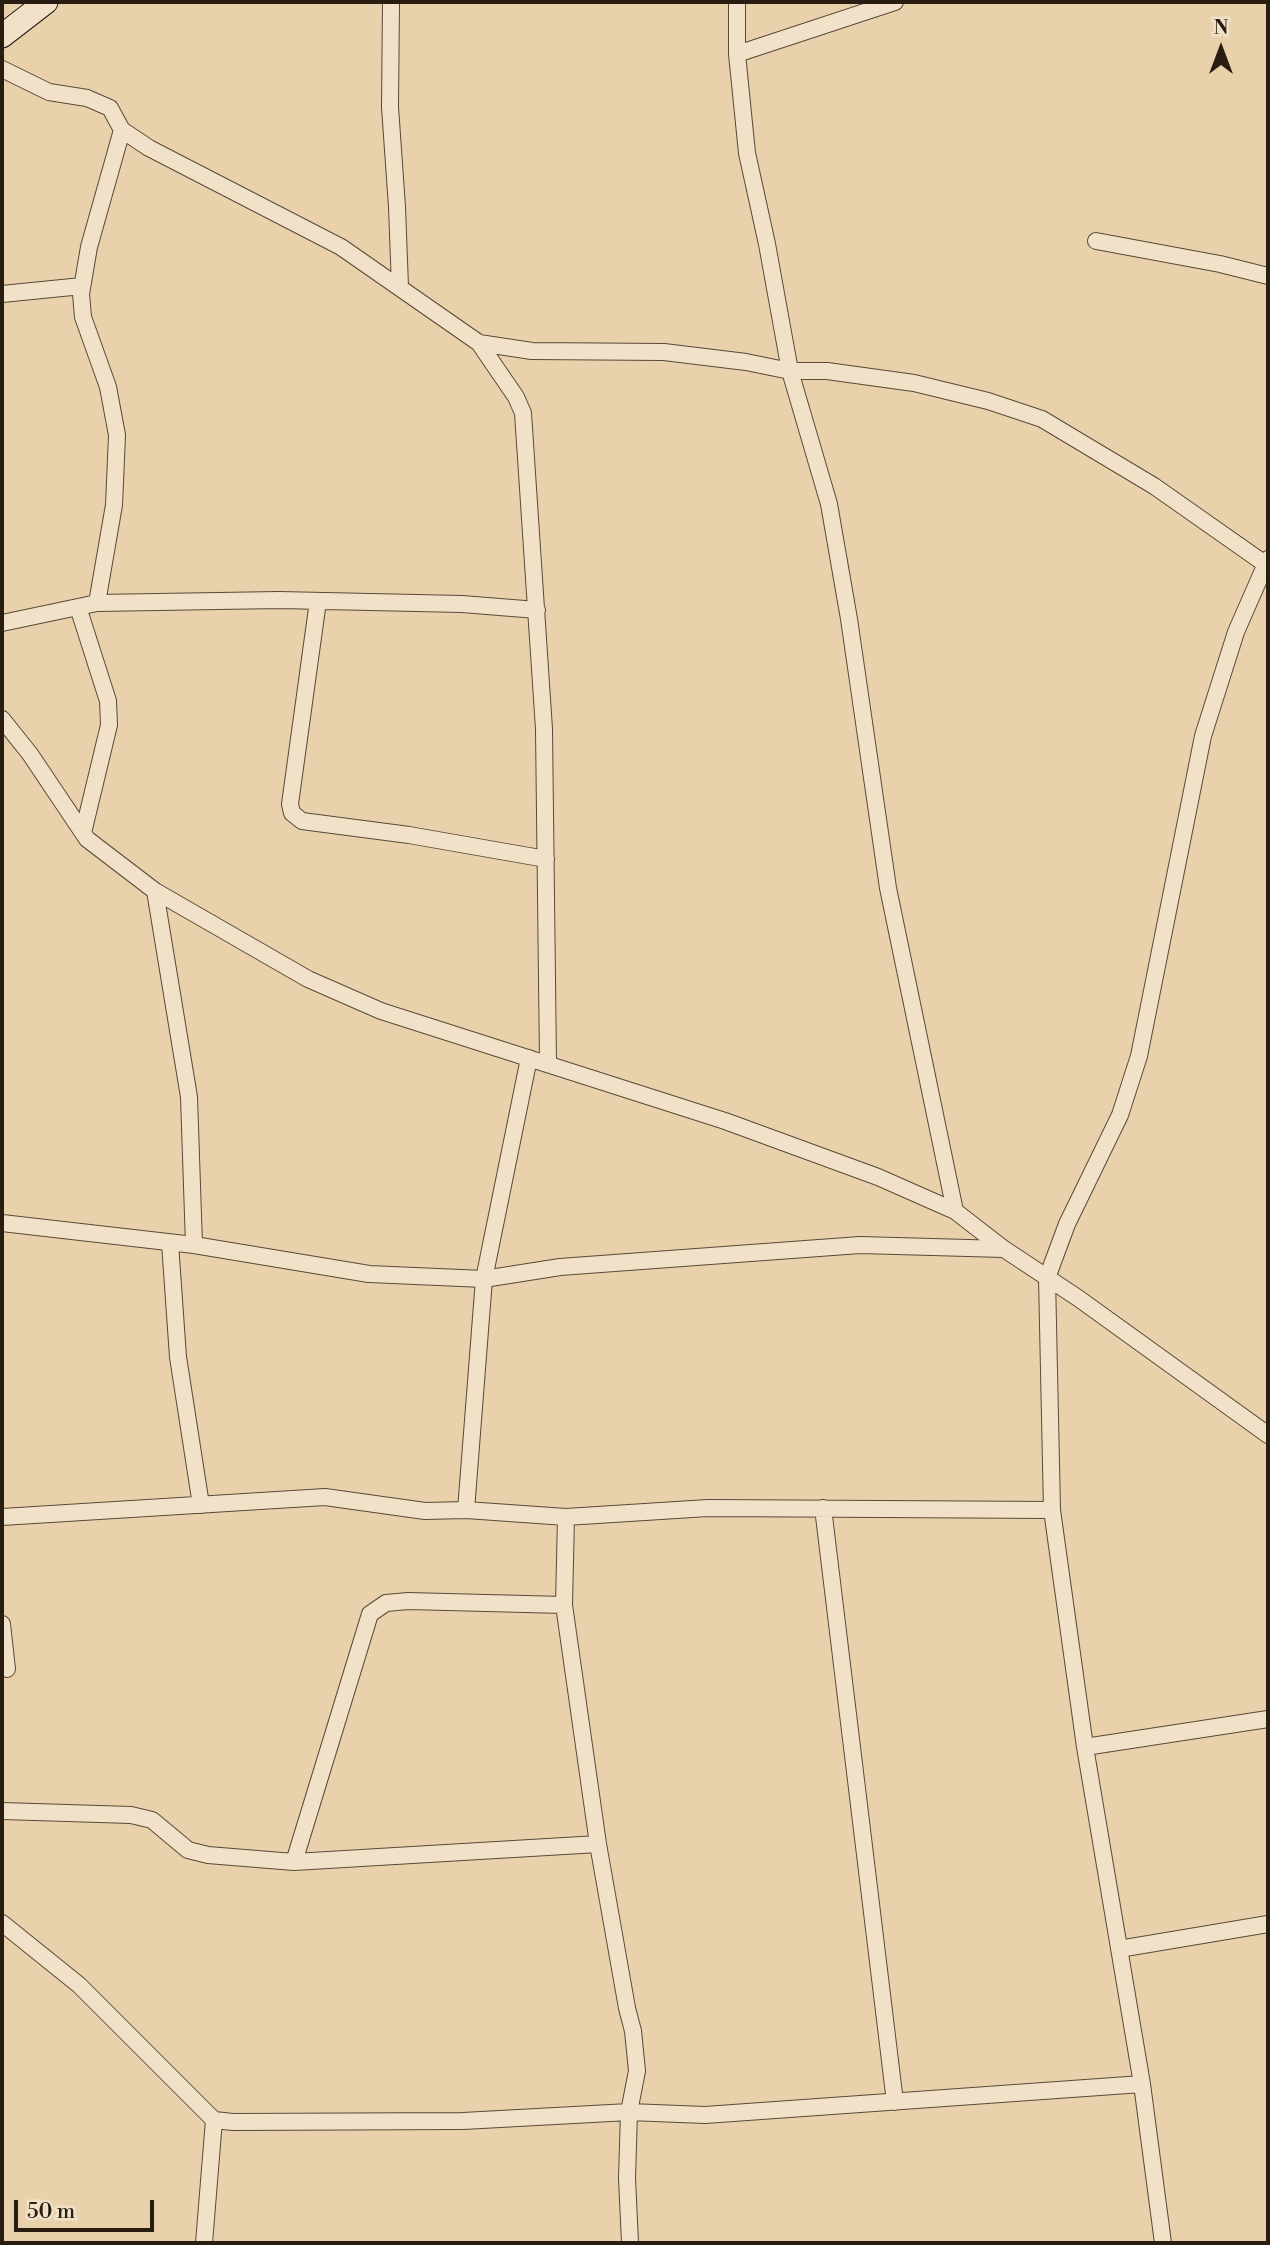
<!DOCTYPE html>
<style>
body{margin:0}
#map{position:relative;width:1270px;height:2245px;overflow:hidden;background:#e9d1ac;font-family:"Libre Bodoni",serif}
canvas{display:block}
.frame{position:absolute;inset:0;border:4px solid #281d10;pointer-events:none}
.north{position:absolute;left:1186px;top:14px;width:70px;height:70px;-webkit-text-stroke:5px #f1e1c9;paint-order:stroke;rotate:0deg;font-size:19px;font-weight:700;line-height:28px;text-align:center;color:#281d10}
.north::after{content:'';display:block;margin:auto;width:24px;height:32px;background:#281d10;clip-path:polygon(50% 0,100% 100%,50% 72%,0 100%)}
.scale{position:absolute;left:14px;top:2200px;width:140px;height:32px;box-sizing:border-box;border:4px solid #281d10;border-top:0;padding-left:9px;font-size:21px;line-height:24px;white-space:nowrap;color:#281d10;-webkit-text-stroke:5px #f1e1c9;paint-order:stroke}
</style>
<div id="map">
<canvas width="1270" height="2245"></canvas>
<div class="frame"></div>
<div class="north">N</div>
<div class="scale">50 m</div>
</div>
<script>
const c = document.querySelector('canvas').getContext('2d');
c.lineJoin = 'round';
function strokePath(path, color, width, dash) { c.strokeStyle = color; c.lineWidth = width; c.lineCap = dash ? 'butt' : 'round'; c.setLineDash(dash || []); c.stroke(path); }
const street = new Path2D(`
 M391,2l-1,105 7,100 3,80
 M737,2v52l10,99 20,91 23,127 39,133 20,115 39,269 67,323
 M737,54l158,-52
 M2,69l47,23 38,6 23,10 12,22 27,18 192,99 138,96 53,8 132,1 82,10 44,9h37l87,12 74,18 54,18 112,67 114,80
 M1096,241l124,23 48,12
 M2,294l80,-8
 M479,343l37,54 7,16 21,316 4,334
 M318,601l-28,203 2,9 10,8 107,14 137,24
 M97,603l17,-98 3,-70 -9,-48 -25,-70 -2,-23 8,-47 33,-117
 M78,607l30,94 1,24 -26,108
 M2,623l95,-20 182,-3 183,4 75,6
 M2,719l28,35 57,85 68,52 153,88 73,32 344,110 153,56 77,34 49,38 74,49 190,137
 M155,891l34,206 5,148
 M2,1223l192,22 175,29 115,5 76,-12 300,-22 144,4
 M170,1243l8,114 23,148
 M823,1508l72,594
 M466,1510l18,-231 45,-221
 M2,1517l323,-20 100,14 41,-1 100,7 142,-9 344,2
 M566,1517l-2,88 34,239 29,164 6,23 4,40 -8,41 -2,66 3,65
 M2,1624l5,45
 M1085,1747l183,-28
 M2,1811l129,4 21,5 36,30 20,5 86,7 304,-18
 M294,1862l76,-248 16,-11 22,-2 156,4
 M2,1923l77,62 135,135 19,2 230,-1 166,-9 76,3 437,-31
 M1119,1949l149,-25
 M204,2243l10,-123
 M1163,2243l-21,-159 -57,-337 -33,-237 -5,-232 20,-54 53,-109 19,-59 64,-320 33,-104 32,-73`);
const secondary = new Path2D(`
 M2,36l44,-34`);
strokePath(street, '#584a37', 18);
strokePath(secondary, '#281d10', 25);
strokePath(street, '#f1e1c9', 16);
strokePath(secondary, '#f1e1c9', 23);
</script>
